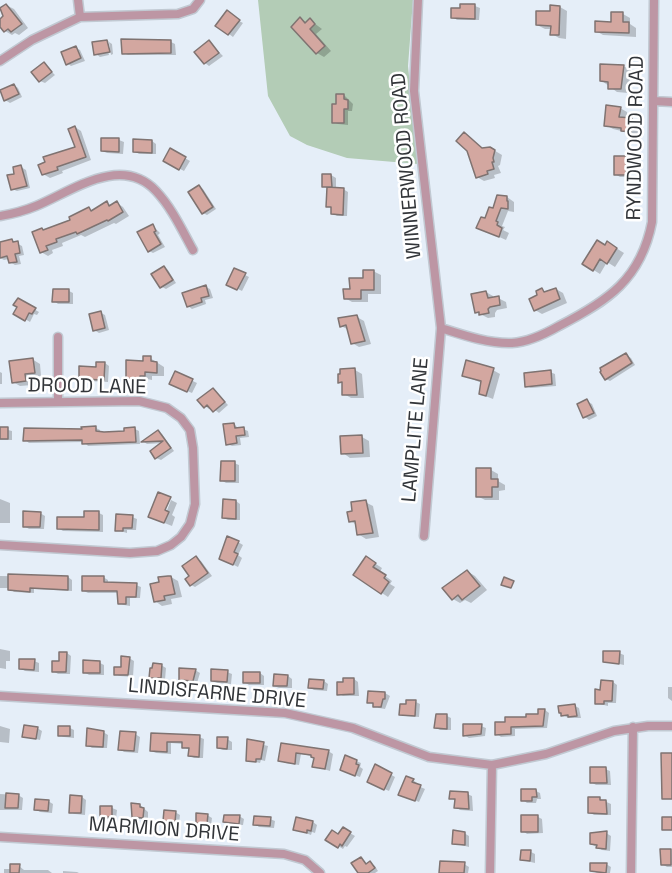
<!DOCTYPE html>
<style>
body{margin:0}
canvas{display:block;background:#e5eef8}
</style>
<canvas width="672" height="873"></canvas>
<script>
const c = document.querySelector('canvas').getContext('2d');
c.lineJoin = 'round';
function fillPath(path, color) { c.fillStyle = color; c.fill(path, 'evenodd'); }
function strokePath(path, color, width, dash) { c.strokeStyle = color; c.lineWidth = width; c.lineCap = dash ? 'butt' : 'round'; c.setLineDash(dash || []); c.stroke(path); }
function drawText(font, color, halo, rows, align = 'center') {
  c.font = font + ' "Space Grotesk",sans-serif'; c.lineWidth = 5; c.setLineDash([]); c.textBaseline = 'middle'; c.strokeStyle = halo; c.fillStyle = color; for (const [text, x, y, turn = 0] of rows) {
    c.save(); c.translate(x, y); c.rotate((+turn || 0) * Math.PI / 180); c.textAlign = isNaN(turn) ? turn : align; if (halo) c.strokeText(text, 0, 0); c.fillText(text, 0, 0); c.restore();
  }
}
fillPath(new Path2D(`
 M258,0h155l-5,66 10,98 -71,-6 -40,-13 -17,-9 -22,-40z`), '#b3ccb6');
fillPath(new Path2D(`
 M6,5l8,4 14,19 -9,7 -4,-2 -3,2 -7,-4 -5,-6v-4l5,-4 -5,-7z
 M461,5l14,1 5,2 -1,12h-22l-4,-3 8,-7z
 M560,7l7,4 -1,28 -7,-1 -7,-4v-5h-7l-8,-4z
 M226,14l17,9 -10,14 -4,-3z
 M623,14l7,4v6l6,4v9l-33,-2 -7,-4 16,-8z
 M301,19l6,4 3,-3 12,9 -6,5 15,17 -7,6 -7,-4z
 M107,41l2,1h-3l3,13 -9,2 -4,-3z
 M109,42l3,2 1,10 -2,1z
 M171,42l4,2 1,11h-48l-5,-2z
 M209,42l14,14 -14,10 -4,-3z
 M76,48l4,2 5,11 -14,5 -4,-3z
 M44,64l11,11 -10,8 -5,-2z
 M623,66l8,4 -3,23 -11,-1 -15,-11z
 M14,85l4,3 4,9 -12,6 -5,-3z
 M344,95l9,9 -1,7h-4v14l-10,-1 -5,-2 4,-16z
 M620,108l7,4v7l12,5 -1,11 -25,-6 -7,-4z
 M75,127l6,4 10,29 -29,11 1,2 -13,5 -7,-4 34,-26z
 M464,134l20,16 8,-1 10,6 -2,10 -2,1 3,7 -7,2 1,3 -11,3 -7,-4z
 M119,140l5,2 -1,12 -16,-1 -5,-2z
 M152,141l4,3v10h-17l-5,-3z
 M171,150l19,11 -6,10 -19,-10z
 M626,158l4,2v17h-10l-5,-3z
 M21,167l5,3 4,18 -13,3 -5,-2 4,-14z
 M331,175l5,3v11h7l5,3 -1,24h-10l-5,-3 1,-4 -5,-3v-17l-4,-3z
 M199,186l4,3 13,20 -9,6 -4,-2z
 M507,197l7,5v10l-6,-1 -6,15 3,1 -2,3 6,3 -3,7 -20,-9v-11z
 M107,203l5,3 5,-3 6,4 6,9 -13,8 -2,-1 -29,14 -4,-2 -19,8 1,3 -11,4 1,3 -5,3 -7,-4 4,-21 27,-11 17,-11 4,3z
 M152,225l8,8 -2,2 7,12 -12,6 -4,-2z
 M12,241l10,5 2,9 -5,1 2,8 -6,1 -5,-3 -1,-3 -5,1 -4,-2v-8z
 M608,243l16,10 -9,14 -8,-5 -7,12 -16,-10z
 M164,267l4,3 8,13 -10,6 -4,-2z
 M235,270l14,7 -7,14 -14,-7z
 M373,271l8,4v19h-13v8h-16l-7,-4z
 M206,287l4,2 3,9 -8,2 1,4 -14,5 -4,-3z
 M556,289l7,4 4,10 -25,11 -7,-4 7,-20 5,3z
 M69,291l4,2v11h-15l-4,-3z
 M486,292l7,4v3l5,-1 8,4 1,6 -10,2 -2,3v4l-7,1 -12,-6z
 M18,300l21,12 -2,3 -3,-1 -4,8 -15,-9 4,-7z
 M101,313l4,2 4,15 -10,3 -5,-3z
 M357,317l7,4 7,23 -12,3 -7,-4 -3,-13 -8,-4z
 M626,355l5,3 4,7 -25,16 -4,-2z
 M150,358l14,9v9h-12v4l-5,-1v3h-13l-7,-4z
 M32,359l8,5 1,12 -10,1 1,8 -12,1 -7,-4z
 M105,363l4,3 -1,16 -23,-1 -5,-3z
 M355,370l7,4 2,24h-13l-7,-4v-10l-5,-2z
 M493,370l7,4 -7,25 -13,-5 2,-11 -18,-7z
 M0,372l2,1v11h-2z
 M550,372l5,2 1,12 -25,2 -5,-2z
 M176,373l21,10 -5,10 -17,-7z
 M213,389l15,16 -9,8 -8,-6 -2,2 -4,-3z
 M587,401l5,3 5,12 -8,4 -4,-3z
 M234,424l5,5h4l5,2 1,6 -9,1 1,7 -9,1 -5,-2z
 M0,428l12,3v9h-12z
 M96,428l4,2v3h26l9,-4 4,2 1,13 -52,2 -4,-4 -55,1 -4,-3z
 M158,432l4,2 12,17 -13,9 -5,-2 7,-15 -16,1 -3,-2z
 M362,437l7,4 1,16 -20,1 -7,-5z
 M234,463l5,2v18h-13l-5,-3z
 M491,470l7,4v7l7,4v5l-6,1v9h-14l-8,-4z
 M0,499l10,4v20h-10z
 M171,500l6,3 -5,12 3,2 -3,9 -15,-6 4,-3 3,1z
 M236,501l4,3v16h-12l-4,-2z
 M365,502l8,4 6,31 -13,2 -8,-5 -1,-9 -7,-4 4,-9z
 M40,513l5,3 -1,13h-15l-5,-3z
 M99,513l4,2v17l-40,-1 -5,-3z
 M132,517l5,2 -1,11h-9v3l-10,-3z
 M238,542l5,3 -5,10 4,3 -4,9 -12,-6z
 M196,558l5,3 11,15 -17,11 -4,-2z
 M373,562l9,6 -2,4 12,9 -2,3 5,3 -7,10 -33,-22z
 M467,571l8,5 12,14 -16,13 -6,-3 -5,3 -7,-4 -9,-10z
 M0,576l68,1 4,3v11l-38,-2v4l-20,-1 -5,-4h-9z
 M103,577l5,3v4l28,1 5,2 -1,11h-10v8l-6,-1 -5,-2 -1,-10h-30l-4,-2z
 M171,577l7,4 4,16 -11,2 1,5 -10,2 -7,-5 6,-18z
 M0,649l10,2v10h-4v8l-6,-1z
 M67,653l4,3 -1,18h-12l-5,-3z
 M619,653l5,2v10l-19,-4z
 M129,658l5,3 -1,16 -13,-1 -5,-2 7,-5z
 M34,661l5,2v9l-14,-1 -5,-3z
 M100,663l4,2v10h-15l-5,-3z
 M161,665l5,3 -1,12 -10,-1 -4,-2z
 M195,670l5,3 -3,10 -12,-1 -5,-3z
 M227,672l5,2 -1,10 -14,-1 -5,-2z
 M260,673l4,3v9h-15l-5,-3z
 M288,676l4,3v9h-13l-5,-2z
 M354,679l4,3 1,14h-16l-4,-2z
 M324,681l4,3 -1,7 -13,-1 -5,-3z
 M613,682l4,3 -1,18h-8v3l-12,-3 6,-12z
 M668,687h4v14l-4,-3z
 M370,692l15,1 5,3 -5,13 -6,-1 -10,-6z
 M416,702l4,2 -1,13 -14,-1 -4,-2z
 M575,706l4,2 2,10h-13l-8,-5z
 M545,710l4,3 -2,15 -32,1v7l-14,1 -4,-3 31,-16 11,-3z
 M447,716l4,2v12h-11l-5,-3z
 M0,726l10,3 -1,14 -9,-1z
 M481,726l5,2 -1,8 -16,2 -5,-3z
 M37,728l5,3 -2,9 -16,-4z
 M70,728l4,2v8l-10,-1 -5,-2z
 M103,732l5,3 -1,13h-15l-5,-3z
 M135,734l5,3 -2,16 -14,-1 -4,-3z
 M152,734l47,3 5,2 -1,19h-9l-4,-2v-6l-7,-3v-3l-12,-1v11l-15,-1 -5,-2z
 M227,739l5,3v8h-9l-5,-2z
 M248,741l20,5 -3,15 -4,-1 -1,3 -13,-3z
 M283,744l45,7 5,3 -3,17 -16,-5 2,-8 -4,-2 -11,-2 -2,11 -14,-2 -5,-3z
 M356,761l5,2 -1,4 3,2 -3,8 -14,-5z
 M376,766l19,11 -6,14 -16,-7z
 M605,769l5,2 1,14h-15l-5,-3z
 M413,780l4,3 -1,2 9,4 -6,13 -19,-8z
 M536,791l4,2 1,6h-4l-1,4h-9l-4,-3z
 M0,794l18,1 5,3 -1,12h-22z
 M467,794l5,2 1,15 -13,-1 -4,-3v-6l-5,-3z
 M82,797l4,3 -1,15 -10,-1 -5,-2z
 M590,798l10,1 11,5v11h-17l-5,-3z
 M48,801l5,3 -1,9 -12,-1 -4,-3z
 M140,805l8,7v7h-10l-5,-3z
 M102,807l10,1 5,2 -1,9h-10l-5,-3z
 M175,812l5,3 -1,9 -10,-1 -4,-3z
 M207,815l5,3 -1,8 -9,-1 -5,-3z
 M239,816l5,3 -1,6 -14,-1 -5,-3z
 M538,817l4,2 1,14 -16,1 -4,-3z
 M270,819l5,2 -1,7 -15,-1 -4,-3z
 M313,822l4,3 -2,8 -3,-1 -1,3 -16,-6z
 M343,829l12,7 -8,11 -2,-1 -2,3 -16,-10 12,-4z
 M464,833l5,3v11l-16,-4z
 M606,833l5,3 -1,15 -8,-1 -11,-6z
 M671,850l1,17h-5l-5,-3z
 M531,852l4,2v9l-13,-3z
 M361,859l6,6 3,-2 5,3 3,5 -3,2h-15z
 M464,864l5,3 -1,6h-28z
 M606,864l5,3 -1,6h-13l-6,-3z
 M19,866l5,4h24l4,3h-48v-4h7z
 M63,871l14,1 2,1h-16z`), '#0003');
const building = new Path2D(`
 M6,4l16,20 -11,8 -3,-3 -4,3 -4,-5v-8l3,-3 -3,-8z
 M460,4h15v15l-24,-1v-10h9z
 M550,5l10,1 -1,29h-9l1,-9 -15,-1v-14h14z
 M227,10l13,10 -12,15 -13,-9z
 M611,12h12v10h6v11l-34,-1v-11l16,1z
 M300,17l5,6 5,-5 5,6 -5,5 15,17 -9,8 -25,-27z
 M121,39l50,1v13l-49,1z
 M107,40l3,12 -16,3 -2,-13z
 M209,40l10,13 -15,11 -10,-12z
 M76,46l5,12 -15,7 -5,-13z
 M44,62l8,10 -13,10 -8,-10z
 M600,64l24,1 -3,24h-13v-7l-8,-1z
 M14,84l5,10 -15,7 -4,-11z
 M336,94h8v5l4,1v9h-4v14h-12v-19h4z
 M606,105l15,2 -2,10 13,1 -1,14 -10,-1v-3l-17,-2z
 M75,126l11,31 -29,10 1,3 -16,5 -4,-10 7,-3 -2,-5 32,-10 -7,-18z
 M464,132l18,16 8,-1 5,3 -2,8 1,4h-2l2,7 -7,2 1,3 -12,4 -9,-27 -11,-10z
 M101,138h18v14l-18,-1z
 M133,139l19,1v13l-19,-1z
 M170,148l16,9 -7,13 -16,-9z
 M614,156h12v19h-12z
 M21,165l6,21 -16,4 -4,-15 7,-1 -1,-7z
 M322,174h9l1,13h-10z
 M199,185l14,22 -11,7 -14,-22z
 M327,187l17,1 -1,27 -12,-1v-7h-5z
 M497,195l10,1v5h1v8l-7,-1 -5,13 2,1 -1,3 5,3 -3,9 -23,-9 5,-11 4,1 4,-11 4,1z
 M107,201l2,5 8,-5 6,11 -15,9 -1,-1 -30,14 -1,-2 -20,7 1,3 -11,4 2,4 -8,3 -8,-21 10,-4 1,2 27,-10 -1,-3 20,-10 2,4z
 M153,224l3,7 -2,1 7,12 -13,8 -11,-20z
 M12,239l1,3 5,-1 2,12 -5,1 2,8 -8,1 -2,-7 -7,2v-16z
 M597,240l8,5 2,-4 10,7 -10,16 -7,-5 -7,12 -11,-7z
 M164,266l9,14 -13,8 -9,-14z
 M234,268l12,5 -9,17 -11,-5z
 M363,270h11v20h-13v9h-17l-1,-10h7l-1,-11h14z
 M206,285l3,11 -8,2 1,4 -15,5 -5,-14z
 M542,288l2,4 12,-4 4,11 -26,12 -5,-12 8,-4 -1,-4z
 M53,289h16v13h-17z
 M486,291l2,7 11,-2 1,9 -10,2 -2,2 1,4 -10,2v-3l-4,1 -4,-19z
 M18,298l18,10 -4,6 -3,-1 -4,8 -12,-7 4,-7 -4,-2z
 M101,311l4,17 -12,3 -4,-17z
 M357,315l8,26 -14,3 -5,-19 -6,2 -2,-9z
 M626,353l6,10 -27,17 -5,-8 1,-1 -1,-3z
 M143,356h8v5l6,1v11l-12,-1v4h-5v3h-14v-19l17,1z
 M33,358l2,15 -10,1 1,7 -14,2 -3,-22z
 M466,360l28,8 -8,28 -7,-2 2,-13 -19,-5z
 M96,362h9l-1,18 -25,-1v-13l17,1z
 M355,368l2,27h-15v-13l-4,1v-9h2v-5z
 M551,370l1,14 -27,3 -1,-14z
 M175,371l18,8 -6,13 -18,-8z
 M213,388l12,14 -12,10 -6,-7 -3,3 -7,-8z
 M587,399l7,14 -11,5 -6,-14z
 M234,423l1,5 9,-1 1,8 -9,1 1,7 -11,2 -3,-21z
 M96,426v5l8,1 20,-1v-3l11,-1 1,15 -54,2v-4l-59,1 1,-13 58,1 -1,-2z
 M0,427h8v12h-8z
 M158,430l13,18 -16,11 -5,-8 13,-10 -22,1z
 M362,435l1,18 -22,1 -1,-18z
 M221,461h14v20h-15z
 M476,468h15v11h7v8h-6v10h-16z
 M158,492l13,5 -6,13 4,2 -5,11 -16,-6z
 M223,499l13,1v19l-14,-1z
 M366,500l7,33 -16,2 -2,-14 -6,1 -2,-10 5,-1 -1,-9z
 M23,511l18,1 -1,15h-17z
 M84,511h15v19l-42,-1v-12h27z
 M116,514l17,1 -1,13h-9v3h-8z
 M227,536l12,5 -5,11 4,2 -5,11 -14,-6z
 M196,556l12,17 -18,13 -5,-7 4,-3 -7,-10z
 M366,556l10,7 -3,4 13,8 -2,3 5,4 -8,12 -28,-19z
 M467,570l13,16 -18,14 -4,-5 -6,5 -10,-12z
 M8,574l60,2v14l-38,-2v4l-22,-2z
 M82,576h22v6l33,1 -1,14h-10v7h-8l-1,-13h-35z
 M168,576h3l4,18 -11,2 1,4 -11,2 -4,-18 9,-2 -1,-5z
 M504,577l10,4 -3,7 -10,-3z
 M603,651h17l-1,13 -16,-2z
 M59,652h8l-1,20h-14v-11h7z
 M121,656l9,1 -2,18h-14v-8h7z
 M19,659h16l-1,11 -15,-1z
 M83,660l17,1v12h-17z
 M153,663l9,1 -1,14h-12l1,-10h2z
 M179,668l17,1 -3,12 -14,-1z
 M211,669l17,1 -1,12 -16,-1z
 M243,672h17v11h-17z
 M274,674l14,1 -1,11h-14z
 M343,678h11v16l-17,1v-13h6z
 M309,679l15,1 -1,9 -15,-1z
 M601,680l12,1 -1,20h-8v3h-9v-15l5,1z
 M368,691l17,1v7h-2l-2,8h-8v-4h-6z
 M406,700h10l-1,16 -16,-1 1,-11h6z
 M575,704l2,12 -9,1v-2l-7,1v-3h-2l-1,-7z
 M538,709h7l-2,17 -32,1v7l-16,1v-13h10v-5h21v-3h12z
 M436,714h11v15l-13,-1z
 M463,724h19l-1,10 -18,2z
 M24,725l14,2 -2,12 -14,-2z
 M58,726h12v10h-12z
 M87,728l17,3 -1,16 -17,-1z
 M120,731l16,1 -2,19 -16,-1z
 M151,733l49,2 -1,22 -11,-1 1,-8h-7v-6h-15v10l-17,-1z
 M217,737h11l-1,12 -10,-1z
 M247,739l17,3 -3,17h-5v3l-10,-1z
 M281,743l48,7 -4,19 -13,-2 2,-9 -3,-1v-2l-15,-2 -1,11 -17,-3z
 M661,753h11v46h-10z
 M345,755l12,5 -1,4 3,1 -4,11 -15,-6z
 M375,764l17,9 -8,17 -17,-8z
 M590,767h16l1,16h-17z
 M406,776l8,3 -2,3 9,3 -6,16 -17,-6z
 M521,789h15l1,8h-5v4h-11z
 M450,791l18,1 1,17 -15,-1 1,-9h-6z
 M6,793l13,1 -1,14h-13z
 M70,795l12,1 -1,17h-12z
 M588,797h12v3h6l1,14 -19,-1z
 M35,799l14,1 -1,11 -14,-1z
 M131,803l9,1v3l4,1 -1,10 -11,-1z
 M100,806h12v11h-12z
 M164,810l12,1 -1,11 -12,-1z
 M196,813l12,1 -1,10 -11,-1z
 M224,815h16l-1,9 -16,-2z
 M521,815h17v17h-17z
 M254,816l17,1 -1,9 -17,-1z
 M296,817l17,4 -2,10 -4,-1v3l-14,-3z
 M662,817h10v13h-10z
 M343,827l8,5 -9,14 -2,-2 -2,4 -13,-8 7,-10 6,4z
 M453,830l12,2v13l-13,-1z
 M607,831l-1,18 -10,-1 1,-3 -7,-1v-11z
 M660,849h11v16h-10z
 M521,850h10l-1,11 -10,-1z
 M361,857l5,7 4,-3 5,7 -7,5h-10l-7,-10z
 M440,861l25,1 -1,11h-25z
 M590,863h17l-1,10 -16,-2z
 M10,864h10l-1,9h-9z`);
fillPath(building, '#d3a7a0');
strokePath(building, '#7f7371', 1.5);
const street = new Path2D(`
 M78,0l2,17
 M418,0l-4,91 27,237 -17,208
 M0,61l32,-21 48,-23 98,-3 15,-5 7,-9
 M653,101l19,1
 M0,216c12,-2 24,-5 36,-10 36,-15 85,-52 120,-15 16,17 26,39 37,59
 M441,328c22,7 48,16 71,15 17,-1 33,-9 47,-17 49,-25 82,-47 93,-104l2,-222
 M58,402v-65
 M0,403l139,-2 28,7 14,10 9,12 3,18 2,56 -5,20 -9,13 -10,8 -14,6 -27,2 -130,-8
 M0,696l285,17 68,15 76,29 63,8 54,-11 68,-23 34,-5h24
 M0,837l284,17 21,6 15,13
 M490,873l2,-108
 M631,873l2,-146`);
strokePath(street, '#c1c9d2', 11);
strokePath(street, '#bd96a4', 8);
drawText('20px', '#323539', '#fff', [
 ["RYNDWOOD ROAD",636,138,-89],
 ["WINNERWOOD ROAD",407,166,-95],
 ["DROOD LANE",87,387,1],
 ["LAMPLITE LANE",416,430,-85],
 ["LINDISFARNE DRIVE",217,694,5],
 ["MARMION DRIVE",164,830,4]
]);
</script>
